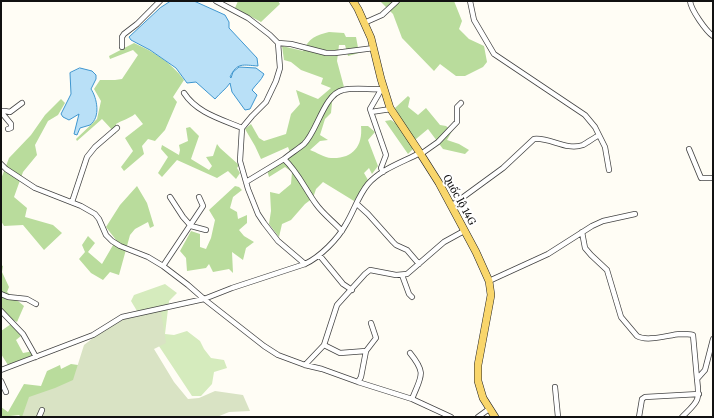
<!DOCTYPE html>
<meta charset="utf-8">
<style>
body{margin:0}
#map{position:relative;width:714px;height:418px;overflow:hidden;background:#fffdf5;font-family:Merriweather,serif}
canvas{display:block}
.frame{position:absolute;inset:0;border:2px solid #111;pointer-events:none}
</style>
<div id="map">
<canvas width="714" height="418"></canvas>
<div class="frame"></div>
</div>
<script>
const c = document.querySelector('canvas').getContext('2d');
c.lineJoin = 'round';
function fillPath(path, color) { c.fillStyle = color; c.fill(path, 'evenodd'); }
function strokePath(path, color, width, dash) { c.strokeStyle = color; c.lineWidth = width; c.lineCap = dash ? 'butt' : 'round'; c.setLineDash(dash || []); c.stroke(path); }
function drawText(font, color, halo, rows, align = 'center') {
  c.font = font + ' Merriweather,serif'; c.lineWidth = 4; c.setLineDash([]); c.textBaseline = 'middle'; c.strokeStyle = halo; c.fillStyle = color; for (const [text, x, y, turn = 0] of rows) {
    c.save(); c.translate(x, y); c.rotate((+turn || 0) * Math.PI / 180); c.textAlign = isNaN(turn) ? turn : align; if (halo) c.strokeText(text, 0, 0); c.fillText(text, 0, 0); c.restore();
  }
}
fillPath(new Path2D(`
 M165,284l12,9 -8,8 -4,33 9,1 13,-4 13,10 4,8 7,9 13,2 3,8 -13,4 -2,12 -11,12h-9l-43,-65 -18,-30 3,-6z`), '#d5ebbd');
fillPath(new Path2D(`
 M238,1h40l2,3 -19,18 -26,-14z
 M380,1h74l8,20 -3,8 10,10 15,7 3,16 -4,5 -18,9h-9l-16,-12 -6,7 -32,-33 -9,-24z
 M329,32l15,1 2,4h10l3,16 -11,3 -3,-11h-6l-2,16 7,26 -11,5 -2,21 -6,6 -5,16 8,5 -8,1 -10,9c6,2 15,8 21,8 21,1 32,-11 30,-32h7l7,6 -7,8 10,26 -6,8 -3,-6 -5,5 4,7 -14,21 -31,-19 -7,7 -3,9 -8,6 -14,16 -9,4 -3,13 -10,-13 2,-13 -1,-19 9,2 12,-10 1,-12 -7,-5 -16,10 -2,-7 24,-15 -3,-8 -27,12 -6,-13 -10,-17 6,-5 8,14 5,3 22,-7 5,-20 9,-10 -4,-14 22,9 13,-11 -10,-4 2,-6 -22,-8 -10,-8 -7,-2 -2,-14 21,5c6,-13 13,-16 26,-19z
 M134,43c20,9 37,19 50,37l-11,17 4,5 -12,28 -10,11 -7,-2 -6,7 2,8 -20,17 -3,-4 12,-16 -8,-13 18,-14 -8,-10c-6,5 -13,6 -19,10v10l-14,-15 -25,22 -1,-2 21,-20 4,-18 -7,-12 6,-9h15l7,-1 16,-24 -5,-5 -23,9 -1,-3z
 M408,96l2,2 -2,9 10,8 8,-7 14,17 6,1 6,5 -5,9 12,4 10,6 -4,4 -22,-5 -15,-20 -18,15 3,5 -5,5 -23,-33 6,-1 18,12 -14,-24z
 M61,99l4,4 -7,12 -10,6 -13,24 2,10 -14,17 -9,25 13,11 -2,9 28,8 9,8 -18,17 -21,-25 -19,1 -3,-5v-42l8,-21 22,-23 14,-20z
 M190,127l9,9 -8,23 18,11 3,-4 -6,-9 7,-1 4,-12 3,4 19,17 -2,3 3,5 -4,6 -8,-8 -11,7 -40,-18 -15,17 -4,-4 10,-16 -7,-8 1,-4 17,10 1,-5 -1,-5 9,-4 -2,-13z
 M137,186l10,17 7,23 -4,2 -2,-6 -13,7 -5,6 -11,40 -9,-3 -7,8 -12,-7 -12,-14 6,-7 -3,-7 6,-9 7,7 -7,9 14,12 14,-24 -10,-13 14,-22z
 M235,186l4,1 3,3 -9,7 -3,11 7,4 1,7 9,-4v8l-8,7 5,6 10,6 -8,6 -3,12 -11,-8 1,21 -4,-4 -16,3 -4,-8 -3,4 -19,3 -1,-13 -6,-7 11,-20 9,3v13l6,2 5,-11 4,-18 -6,-10z
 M1,265l2,1 -1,6 7,15 -2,5 17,14 -7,16 -16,-8z
 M11,324l10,12 -5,4 7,13 11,-2 2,3 -28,11 -7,-11v-23z
 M71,364l7,1 2,11 -47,41h-12l-2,-2 -18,2v-10l7,5 16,-28 17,2 6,-15 13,-6 1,4z`), '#b9dc9c');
fillPath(new Path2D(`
 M161,312l5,31 -12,6 20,33 14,17 11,-1 16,-7 28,4 7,16 -21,1 -12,5h-195l7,-20 26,-9 18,-8 11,-35 32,-25z`), '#d9e3c4');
const water = new Path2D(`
 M171,1h23l31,14 4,7v6l28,30 1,8c-15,-1 -21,-4 -28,11l1,1 2,-6 6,-5 17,1 8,6c-3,7 -8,10 -12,16l5,5 -7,14 -5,1 -13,-18 -2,-9c-4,6 -10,10 -15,16l-19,-17 -9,1 -11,-15 -26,-18 -19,-10 -2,-3 31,-29z
 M80,68l12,3 4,4v4l-5,10c6,9 10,28 -1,36 -3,1 -7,2 -10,3l-3,7 -3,-1 5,-20 -10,6 -6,-3 -2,-3 10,-20 -1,-21z`);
fillPath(water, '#b9e0f7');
strokePath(water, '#3f96cf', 1);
const minor = new Path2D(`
 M216,1l32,17 22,17 8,8 2,25 -4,13 -10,21 -14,14 -10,12 -2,33 8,28 10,25 6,9 14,18 27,23
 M470,1l4,19 20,34 91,61 10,12 10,20 4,23
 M690,1c1,9 16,30 23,35
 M364,23l18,-8 15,-14
 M278,43l13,1 35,9h9l39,-5
 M122,47v-10l2,-3 13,-10 23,-23
 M381,90l-11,19 16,46 -5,13 2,4
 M184,93c13,20 37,26 58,35
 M1,111h4l5,1 12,-9
 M1,112l10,12v4l-3,1
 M371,112l20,-3
 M689,149l12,29h12
 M421,154l17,-12 19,-20v-15l4,-4
 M1,164l5,5 29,19 46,18 14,8 4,5 7,16 6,6 8,5 28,11 15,9 25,19 16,14 60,47 14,9 27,10 17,4 36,13 54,17 39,18
 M246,182l38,-23
 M170,197l13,20 8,9 15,4
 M72,202l15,-45 8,-10 22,-19
 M357,204l11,10 25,28 3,3 11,5 12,14
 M451,206l52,-38 31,-29c16,-2 32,12 49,6 5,-3 11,-7 16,-10
 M342,231c-8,-9 -19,-17 -26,-27 -11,-15 -18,-32 -32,-45 6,-5 14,-10 20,-15 13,-12 20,-50 39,-54 10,-3 30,0 41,-1
 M582,232l3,16 6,7 16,15 14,47 16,19c10,6 31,-1 43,-2 4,0 9,0 13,1l4,44
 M320,256l23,28 9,6
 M163,266l40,-60 -4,-9
 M402,275l7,19 3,3
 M489,281l59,-27 44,-28 11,-5 32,-7
 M1,294l7,3 19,2 9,5
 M1,311l22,23 13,23
 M324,345l16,8 26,-2
 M410,353c17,21 11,23 2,46
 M305,365l19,-20 13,-40 28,-31 5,-4 26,5 11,-1 37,-32 20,-11
 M1,370l92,-35 29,-18 82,-18 28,-11 73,-24c15,-7 33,-25 41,-40 8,-13 12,-28 22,-40 13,-15 35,-22 52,-31
 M1,381l5,11
 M358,382l3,-5 5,-26 10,-13 -5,-15
 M555,387l3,30
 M39,417l3,-7
 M478,417l11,-8
 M639,417l3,-18 3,-2 54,-3
 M682,417c16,-16 18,-15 15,-38l8,-9 8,-31`);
const primary = new Path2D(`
 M353,1l5,8 13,29 10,41 9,29 30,45 19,30 37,69 13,29 2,14 -13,70v16l5,17 12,19`);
strokePath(minor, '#444', 6);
strokePath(primary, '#222', 8);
strokePath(minor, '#fff', 4.5);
strokePath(primary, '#f9d66b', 7);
drawText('10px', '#111', '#fff', [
 ["Quốc lộ 14G",459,200,61]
]);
</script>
